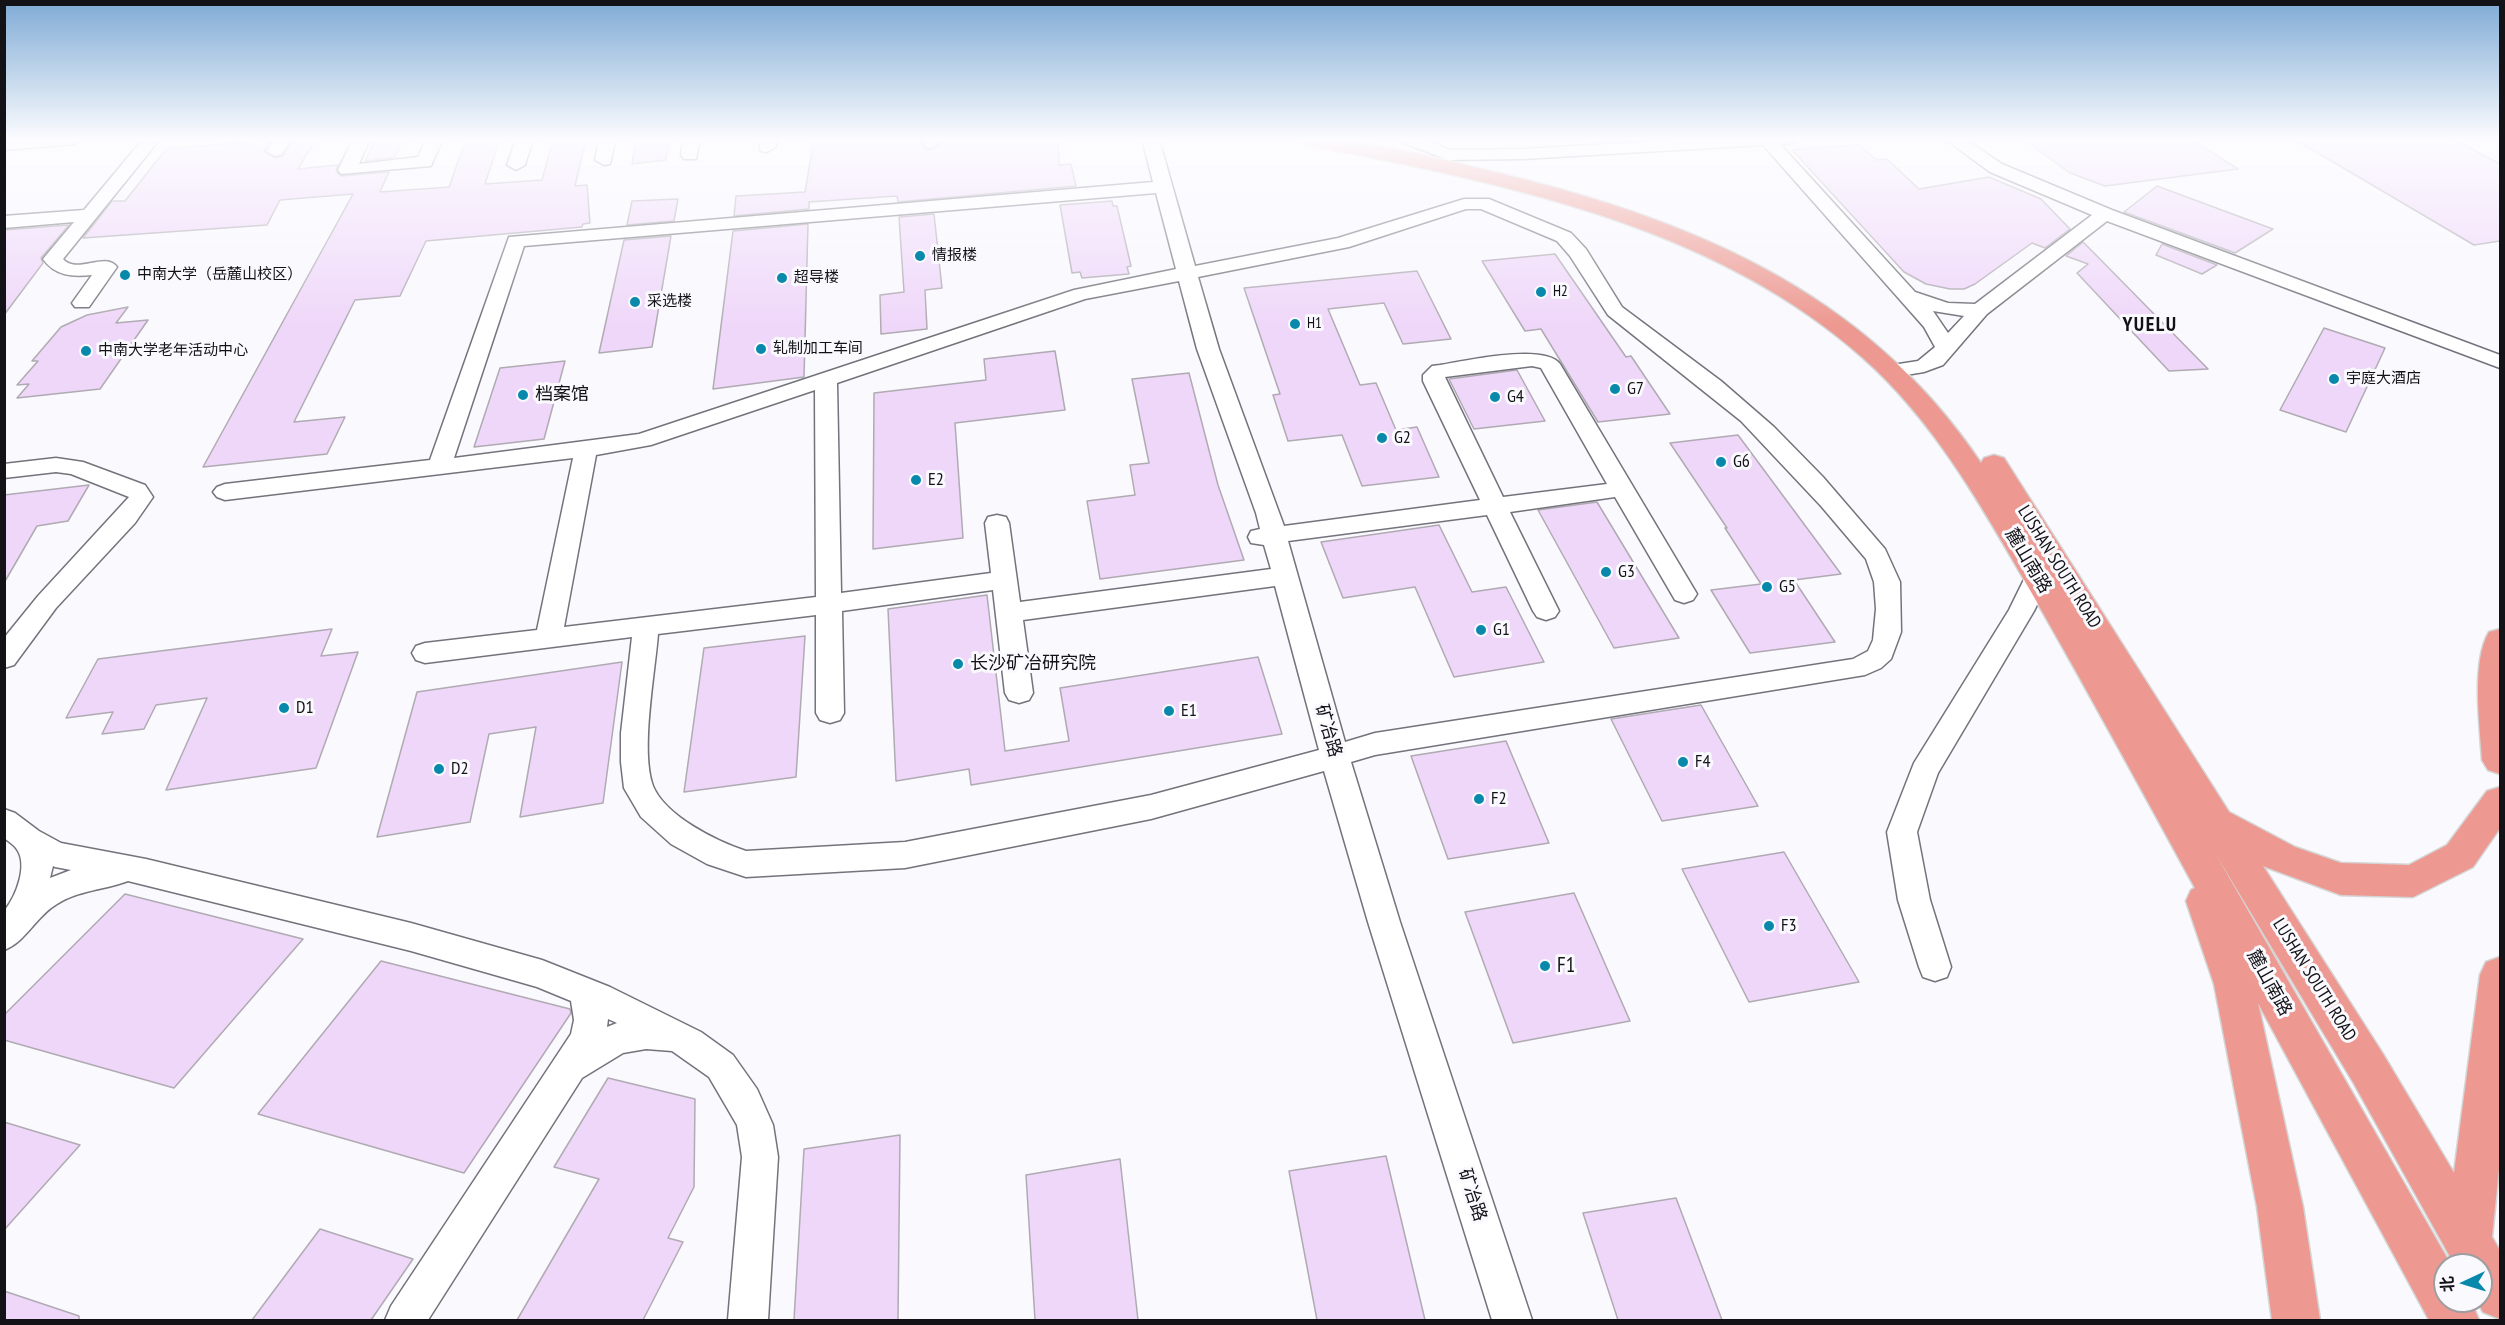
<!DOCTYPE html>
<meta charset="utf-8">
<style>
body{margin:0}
#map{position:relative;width:2505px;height:1325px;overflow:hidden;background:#f9f9fe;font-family:"PT Sans Narrow","Noto Sans SC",sans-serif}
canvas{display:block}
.frame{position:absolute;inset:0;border:6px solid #131317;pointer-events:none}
.north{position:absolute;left:2433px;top:1253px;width:60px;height:60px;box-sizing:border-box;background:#f9f9fe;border:2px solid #9d9da2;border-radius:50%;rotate:266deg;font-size:16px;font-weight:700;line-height:24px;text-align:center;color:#131317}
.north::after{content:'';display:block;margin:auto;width:21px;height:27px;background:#0889ab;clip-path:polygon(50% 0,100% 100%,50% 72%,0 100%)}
</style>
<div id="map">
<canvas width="2505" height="1325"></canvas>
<div class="frame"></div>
<div class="north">北</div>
</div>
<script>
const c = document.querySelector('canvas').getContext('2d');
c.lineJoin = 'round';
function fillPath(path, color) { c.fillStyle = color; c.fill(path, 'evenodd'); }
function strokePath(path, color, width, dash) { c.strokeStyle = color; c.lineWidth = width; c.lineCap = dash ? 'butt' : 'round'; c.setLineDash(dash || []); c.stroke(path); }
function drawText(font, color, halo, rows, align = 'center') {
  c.font = font + ' "PT Sans Narrow","Noto Sans SC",sans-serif'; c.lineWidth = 6; c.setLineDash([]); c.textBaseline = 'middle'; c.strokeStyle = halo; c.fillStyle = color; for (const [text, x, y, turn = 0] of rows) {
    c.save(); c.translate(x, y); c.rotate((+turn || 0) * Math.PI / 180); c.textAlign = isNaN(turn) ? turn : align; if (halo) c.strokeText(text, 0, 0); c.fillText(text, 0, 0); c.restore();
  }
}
const building = new Path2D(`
 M294,139h22l-18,30 40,-4 -2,6 5,5 48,-4 -9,20 69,-5 17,-48h34l-15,45 57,-4 11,-41h33l-11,47 12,-1 3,38 -7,1 -1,3 -156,14 -26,55 -45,4 -61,122 51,-5 -18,37 -124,13 150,-273 -73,6 -13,25 -184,13 29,-37h13l41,-52 105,-9 -7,11 11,7 8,-2z
 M376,139h27l-8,18 -30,4z
 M636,139h33l-3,21 -34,4z
 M814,139h106l3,9 8,2 10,-5v-6h117l1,26 12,-1 5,22 -178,16 -1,-6 -88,6v7l-75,7 2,-20 69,-4z
 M2023,139h168l47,30 -133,17 -35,-13z
 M2294,139h159l47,25v77l-26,4z
 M1858,145l19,15 10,-1 32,30 70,-12 52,22 29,30 -25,19 -13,-5 -57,41 -11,5h-14l-24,-5 -22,-12 -112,-122z
 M2157,186l116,43 -38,24 -111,-41z
 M678,199l-4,22 -47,4 5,-24z
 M1112,201l1,5h4l14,60 -4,1 2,7 -47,4 -2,-6 -8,1 -12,-68z
 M934,214l8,74 -17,2 2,39 -46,5 -1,-39 24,-3 -5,-75z
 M808,224l-4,153 -91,12 20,-158z
 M69,225l-28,33 2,5 -39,52v-85z
 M671,236l-19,111 -53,6 25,-113z
 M2083,242l14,14 111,113 -39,2 -92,-98 11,-9 -22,-8z
 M2162,244l55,21 -15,9 -46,-19z
 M1555,254l71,103 5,-1 39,58 -72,8 -57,-93 -16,2 -43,-70z
 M1417,271l34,68 -48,5 -19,-41 -56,6 32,76 16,-2 20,47 21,-3 22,50 -77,9 -20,-51 -54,6 -15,-46 7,-1 -36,-106z
 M128,307l-12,16 32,-3 -48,69 -83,9 12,-14 -12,1 21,-24h-6l29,-34 26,-12z
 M2324,328l61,20 -39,84 -66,-22z
 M1055,351l10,59 -110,13 8,115 -90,11 1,-156 112,-13 -2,-21z
 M565,361l-21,78 -70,8 26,-79z
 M1517,370l28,51 -71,8 -25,-50z
 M1189,373l29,112 26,75 -144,19 -13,-78 48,-6 -5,-30 19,-2 -17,-84z
 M1738,435l103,139 -47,6 41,62 -85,11 -39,-63 50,-6 -36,-56h2l-57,-85z
 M89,485l-21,36 -31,5 -33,57v-88z
 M1597,502l82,136 -65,10 -76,-138z
 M1439,525l33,67 34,-5 38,75 -90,15 -39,-90 -72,11 -22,-56z
 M987,595l18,156 64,-10 -9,-53 198,-31 24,77 -311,51 -2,-16 -73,12 -8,-172z
 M332,629l-11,27 37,-4 -42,116 -150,22 41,-92 -51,7 -12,24 -42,5 11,-22 -47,6 32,-59z
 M805,636l-9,141 -112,15 20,-144z
 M622,662l-19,141 -83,14 16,-90 -47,7 -19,88 -93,15 40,-145z
 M1701,705l57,101 -96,15 -51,-102z
 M1506,741l43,102 -101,16 -37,-103z
 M1784,852l75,130 -110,20 -67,-133z
 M1574,893l56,128 -117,22 -48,-131z
 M125,894l178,45 -129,149 -170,-48v-25z
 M381,961l189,48 1,4 -107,160 -206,-59z
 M608,1078l87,21 -1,88 -26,51 15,4 -40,78h-126l82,-141 -45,-12z
 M4,1122l76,23 -76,85z
 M900,1135l-2,185h-104l10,-171z
 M1386,1156l39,164h-108l-28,-149z
 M1120,1159l18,161h-103l-9,-145z
 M1676,1198l46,122h-104l-35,-107z
 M320,1229l93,30 -42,61h-119z
 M4,1291l75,25v4h-75z`);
fillPath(building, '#efd7f9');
strokePath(building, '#b0aab2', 1.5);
const minor = new Path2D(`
 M83,139l-8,5 -71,6v-10z
 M143,139h17l-97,120c14,16 42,-8 54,8l-28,40h-14l-3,-4 20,-28c-20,2 -37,1 -49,-16l31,-37 -70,6v-12l80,-6z
 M275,139h17l-11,16 -6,1 -9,-5z
 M353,139h17l-11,25 59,-7 8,-18h17l-12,27 -90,8 -3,-4z
 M516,139h17l-8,26 -9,5 -9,-5z
 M599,139h17l-6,25 -6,1 -9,-5z
 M683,139h17l-4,20h-12l-3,-4z
 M758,139h18v8l-9,5 -6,-1z
 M922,139h17l1,4 -9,5 -6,-1z
 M1142,139h17l36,127 143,-28 126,-39h25l82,34 15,16 36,58 99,74 53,46 49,50 62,72 15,33 1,50 -10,27 -10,9 -16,7 -490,80 -24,7 49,160 132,398h-40l-124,-398 -44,-151 -173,48 -246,49 -159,9 -39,-13 -36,-20 -30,-27 -17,-29 -3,-26v-29l11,-96 -207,26 -9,-3 -4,-7 4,-7 9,-3 112,-13 36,-172 -348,42 -8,-3 -4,-5 4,-5 8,-3 205,-24 79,-223 644,-55zM1156,193l20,76 -102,21 -435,144 -185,24 70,-212zM1466,209h15l76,32 13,15 38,59 133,106 80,85 45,53 8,23 2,27 -3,31 -5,11 -15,8 -478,74 -30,9 -57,-201 199,-26 46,96 4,6 9,3 9,-3 4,-6 -49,-99 105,-15 60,103 9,3 9,-3 4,-6 -137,-230c-15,-21 -96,-3 -120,1l-8,1 -9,9v6l57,119 -196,26 -65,-177 -21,-72 151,-30zM1179,281l18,68 59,164 4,16 -9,2 -3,6 3,6 13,2 7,24 -251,33 -11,-79 -3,-6 -9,-2 -9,2 -3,6 6,50 -150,20 -4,-210 248,-84zM1532,366l9,2 66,116 -104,13 -58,-120zM815,390l1,207 -252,30 32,-172 55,-10zM1275,586l44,164 -168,45 -246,47 -159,9c-28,-9 -81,-35 -93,-65 -13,-35 2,-113 5,-152l158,-19v98l4,7 10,3 10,-3 4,-7 -2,-102 151,-21 12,103 4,7 10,3 10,-3 4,-7 -10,-73z
 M1402,139h23l25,11 73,-1 171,-10h101l-2,4 -13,1 135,148 33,11 27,1 117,-89 -102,-43 -45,-33h20l37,25 110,46 388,145v13l-393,-147 -120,93 -44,51 -19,7 -30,5 -8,-1 -3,-5 3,-5 32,-5 17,-14 -11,-20 -161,-182 -240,14 -75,1 -44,-17zM1933,311l31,5 -16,17z
 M56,458l27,4 62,23 8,12 -18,26 -79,85 -42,57 -10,3v-30l34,-42 91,-99 -58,-23 -15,-2 -52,6v-14z
 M2046,551l9,2 4,6 -25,52 -96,162 -21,59 13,68 21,67 -4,10 -12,4 -12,-4 -4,-10 -21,-67 -11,-68 27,-69 95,-153 28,-57z
 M4,809l11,4 24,18 22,12 85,16 265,64 131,37 68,27 91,45 32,23 24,34 16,36 5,32 -10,163h-40l14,-163 -5,-32 -28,-48 -37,-26 -26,-2 -23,4 -41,25 -154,242h-43l6,-14 180,-272 3,-14 -3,-19 -34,-14 -126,-36 -283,-70c-24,9 -49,9 -71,23 -21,12 -31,38 -53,46v-39c12,-14 25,-47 12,-63 -3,-4 -8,-7 -12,-10zM53,866l2,1 16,3 -21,8zM608,1019l9,4 -10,4z`);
const major = new Path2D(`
 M1299,139c63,0 125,16 187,31 198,47 377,117 495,293l3,-5 10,-3 10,3 225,354 66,35 46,16 68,2 38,-20 40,-54 13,-4v41l-27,39 -60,30 -72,-2 -78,-29 120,188 71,119 26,-198 6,-13 14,-5v201l-8,79 8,14v68l-17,-7 -6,-11h4v-36h-24l-5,-5 -99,-178 -138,-229 236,412h-6v36h26l8,19h-50l-171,-317 45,204 17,113h-48l-15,-113 -43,-223 -28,-83 5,-11 4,-2c-53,-97 -106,-195 -161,-291 -49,-85 -98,-175 -172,-240 -151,-134 -362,-174 -553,-212l-7,-2z
 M2500,629v145l-12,-4 -6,-10c-2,-35 -11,-98 7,-128z`);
strokePath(minor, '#73737c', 3);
strokePath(major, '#d5d5d5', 3);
fillPath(minor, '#fff');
fillPath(major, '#ed9991');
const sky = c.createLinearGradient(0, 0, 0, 325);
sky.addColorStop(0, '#7fabd5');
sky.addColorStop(0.43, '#fcfcff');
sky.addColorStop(1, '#fcfcff00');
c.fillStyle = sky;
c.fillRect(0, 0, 2505, 325);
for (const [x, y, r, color] of [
 [920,256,6,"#0889ab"],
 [125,275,6,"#0889ab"],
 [782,278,6,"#0889ab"],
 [1541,292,6,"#0889ab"],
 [635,302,6,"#0889ab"],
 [1295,324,6,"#0889ab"],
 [761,349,6,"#0889ab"],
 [86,351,6,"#0889ab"],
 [2334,379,6,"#0889ab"],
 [1615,389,6,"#0889ab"],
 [523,395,6,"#0889ab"],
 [1495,397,6,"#0889ab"],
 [1382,438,6,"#0889ab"],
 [1721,462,6,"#0889ab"],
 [916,480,6,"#0889ab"],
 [1606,572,6,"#0889ab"],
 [1767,587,6,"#0889ab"],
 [1481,630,6,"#0889ab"],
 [958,664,6,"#0889ab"],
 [284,708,6,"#0889ab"],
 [1169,711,6,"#0889ab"],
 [1683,762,6,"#0889ab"],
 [439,769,6,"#0889ab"],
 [1479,799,6,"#0889ab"],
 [1769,926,6,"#0889ab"],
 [1545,966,6,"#0889ab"]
]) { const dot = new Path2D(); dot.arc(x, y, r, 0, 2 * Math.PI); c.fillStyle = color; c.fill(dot); strokePath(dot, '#f9f9fe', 2); }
drawText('15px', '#131317', '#f9f9fe', [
 ["情报楼",932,256],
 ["中南大学（岳麓山校区）",137,275],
 ["超导楼",794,278],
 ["H2",1553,292],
 ["采选楼",647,302],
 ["H1",1307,324],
 ["轧制加工车间",773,349],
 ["中南大学老年活动中心",98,351],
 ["宇庭大酒店",2346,379]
], 'left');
drawText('18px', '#131317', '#f9f9fe', [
 ["G7",1627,389],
 ["档案馆",535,395],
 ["G4",1507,397],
 ["G2",1394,438],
 ["G6",1733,462],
 ["E2",928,480],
 ["G3",1618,572],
 ["G5",1779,587],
 ["G1",1493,630],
 ["长沙矿冶研究院",970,664],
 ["D1",296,708],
 ["E1",1181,711],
 ["F4",1695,762],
 ["D2",451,769],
 ["F2",1491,799],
 ["F3",1781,926]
], 'left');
drawText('18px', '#131317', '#f9f9fe', [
 ["麓山南路",2028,561,59],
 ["LUSHAN SOUTH ROAD",2059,567,58],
 ["矿冶路",1328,731,74],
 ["LUSHAN SOUTH ROAD",2314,980,58],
 ["麓山南路",2269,983,61],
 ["矿冶路",1472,1195,72]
]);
c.letterSpacing = '1.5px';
drawText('bold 20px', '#131317', '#f9f9fe', [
 ["YUELU",2150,325]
]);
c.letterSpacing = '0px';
drawText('21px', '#131317', '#f9f9fe', [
 ["F1",1557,966]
], 'left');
</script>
